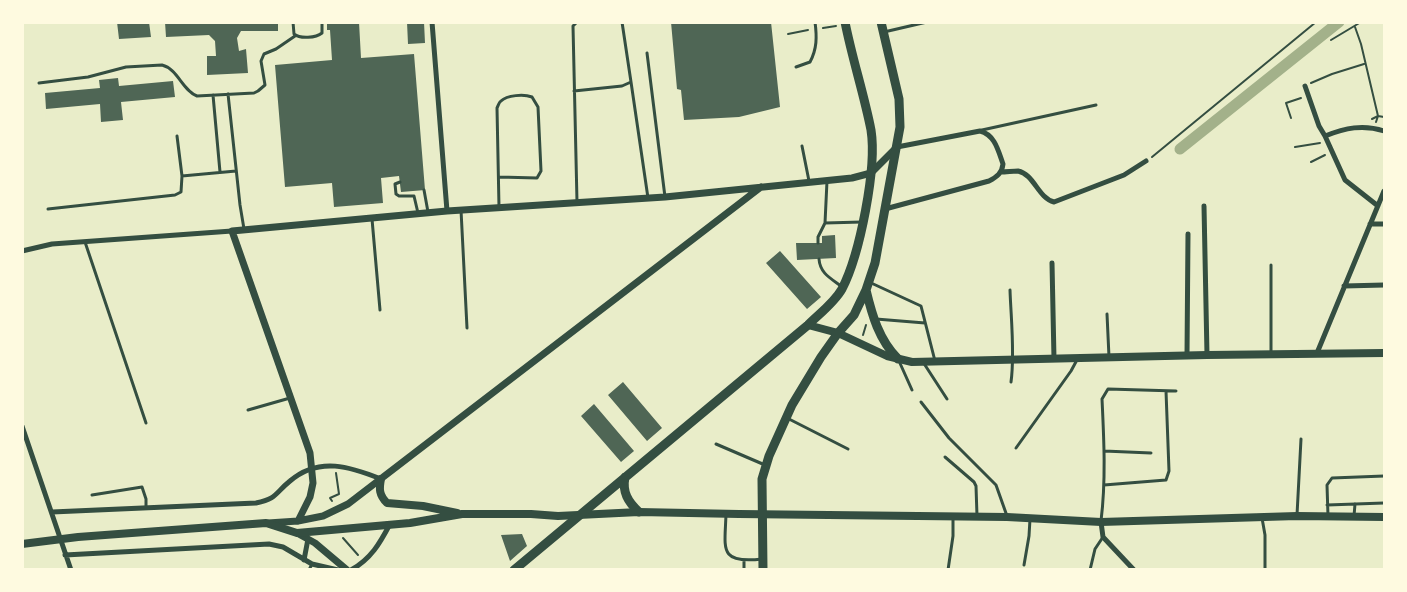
<!DOCTYPE html>
<style>
body{margin:0}
#map{position:relative;width:1407px;height:592px;overflow:hidden;background:#e9edc9;font-family:"DejaVu Sans",sans-serif}
canvas{display:block}
.frame{position:absolute;inset:0;border:24px solid #fefae0;pointer-events:none}
</style>
<div id="map">
<canvas width="1407" height="592"></canvas>
<div class="frame"></div>
</div>
<script>
const c = document.querySelector('canvas').getContext('2d');
c.lineJoin = 'round';
function strokePath(path, color, width, dash) { c.strokeStyle = color; c.lineWidth = width; c.lineCap = dash ? 'butt' : 'round'; c.setLineDash(dash || []); c.stroke(path); }
function fillPath(path, color) { c.fillStyle = color; c.fill(path, 'evenodd'); }
strokePath(new Path2D(`
 M1180,149l159,-127`), '#a3b18a', 11);
fillPath(new Path2D(`
 M117,22h32l2,15 -32,2z
 M165,22h113v9h-37l-4,7 2,13 7,-2 2,24 -41,2v-19h9l-1,-15 -6,-6 -43,2z
 M327,22h32l2,36 53,-4 11,136 -24,2 -2,-16 -18,2 2,25 -49,4 -2,-24 -47,4 -10,-122 57,-5 -2,-30h-3z
 M407,22h17l1,21 -17,1z
 M671,22h100l9,85 -41,10 -55,3 -3,-30 -4,-1z
 M118,78l1,8 54,-5 2,16 -54,5 2,18 -22,2 -1,-18 -54,5 -1,-16 55,-5 -1,-8z
 M835,235l1,23 -39,2 -1,-17h26v-7z
 M780,251l41,46 -14,12 -41,-46z
 M623,382l39,46 -15,13 -39,-46z
 M594,404l40,47 -13,11 -40,-46z
 M522,534l5,12 -17,15 -9,-26z`), '#4f6655');
strokePath(new Path2D(`
 M1355,27l6,17 17,72 -2,6
 M823,28l13,-2
 M788,34l20,-4
 M1331,40l30,-18
 M1311,83l21,-9 32,-10
 M1291,118l-5,-15 15,-5
 M1372,119l6,-3 6,1
 M1295,147l25,-4
 M1152,157l164,-135
 M1311,162l14,-7
 M863,335l3,-10
 M332,501l-2,-3 9,-4 -3,-21
 M343,538l15,17`), '#344e41', 2);
strokePath(new Path2D(`
 M293,22l1,12c6,5 22,4 28,-1v-11
 M577,22l-4,4 4,176
 M884,32l43,-10
 M647,53l18,144
 M796,67l14,-5c7,-13 7,-25 5,-40
 M631,82l17,116
 M39,83l49,-6 38,-10 36,-2c16,4 20,25 35,31l57,-3 4,-2 7,-6 -4,-24 3,-7 12,-5 19,-13
 M574,91l48,-5 9,-4 -9,-60
 M228,94l12,111 4,24
 M213,95l7,77
 M982,130l114,-25
 M802,146l7,35
 M182,176l54,-5
 M499,177l38,1 4,-7 -3,-64 -6,-10c-8,-3 -25,-2 -31,4 -2,1 -3,5 -4,7l2,99
 M400,182l-5,2 1,10 3,2h15l4,17
 M424,190l4,22
 M48,209l127,-14 6,-3 1,-16 -5,-40
 M461,210l6,118
 M372,219l8,91
 M825,223l2,-42
 M85,242l61,181
 M818,243v-6l7,-14 37,-1
 M819,259c1,14 11,19 22,27
 M1271,265v88
 M869,282l52,24 14,55
 M1010,290c1,29 5,64 1,92
 M1107,314l2,43
 M876,319l49,4
 M899,361l13,29
 M923,362l24,37
 M921,402l28,36 47,47 11,31
 M248,410l42,-12
 M787,418l61,31
 M716,444l49,21
 M1016,448l55,-77 7,-13
 M1104,451l47,2
 M945,457l29,25 2,4 1,30
 M1104,485l62,-5 3,-9 -3,-80
 M92,495l50,-8 4,12v8
 M1327,505l57,-2
 M726,514c-1,35 -8,50 36,45
 M1297,515l4,-76
 M1328,516l-1,-31 5,-7 52,-2
 M1354,516l1,-12
 M1262,518l3,17v35
 M1101,521c5,-40 3,-81 1,-122l6,-10 68,2
 M744,561v9
 M1024,565l5,-29 1,-17
 M309,570l3,-6
 M948,570l5,-34v-19
 M1090,570l5,-21 8,-12`), '#344e41', 3);
strokePath(new Path2D(`
 M432,22l15,189
 M1305,86l14,40 6,10
 M1001,172c5,0 12,-1 17,-1 16,3 20,27 36,31l70,-27 22,-14
 M1204,206l3,149
 M1378,206l-33,-26 -20,-44c20,-8 38,-12 59,-5
 M885,209l104,-28c8,-4 13,-8 14,-17 -5,-14 -8,-29 -23,-33l-83,16
 M1370,224h14
 M22,251l30,-7 180,-13
 M1052,263l2,96
 M1344,286l40,-1
 M1317,353l67,-162
 M1187,355l1,-121
 M22,426l49,144
 M52,512l204,-9c22,-5 18,-9 34,-22 29,-25 61,-14 91,-2
 M1101,522l2,15 31,33
 M65,555l204,-11 14,3 29,17 26,6
 M304,560l4,-21
 M351,570c20,-11 29,-27 39,-46`), '#344e41', 5);
strokePath(new Path2D(`
 M298,521l12,-24 3,-14 -3,-30 -78,-222 215,-20 218,-14 187,-19 19,-5 25,-25
 M268,523l30,-2 25,-5 25,-12 413,-317
 M297,533l18,10 32,27`), '#344e41', 7);
strokePath(new Path2D(`
 M808,325l30,8 49,23 25,6 295,-7 177,-2
 M381,479c-2,10 -2,16 6,24l36,3 34,7
 M22,544l56,-7 188,-14 31,10 113,-10 52,-9h69l27,2 81,-4 100,2 268,3 94,5 196,-6 87,1`), '#344e41', 8);
strokePath(new Path2D(`
 M866,290c6,25 13,50 32,69
 M625,477c-3,15 3,25 14,35
 M514,570l294,-245c11,-11 26,-22 34,-36 18,-35 35,-121 29,-159 -7,-36 -19,-72 -26,-108
 M763,570l-1,-91 7,-23 23,-51 29,-48 17,-24 16,-18 12,-25 9,-27 25,-136 -1,-28 -18,-77`), '#344e41', 9);
</script>
